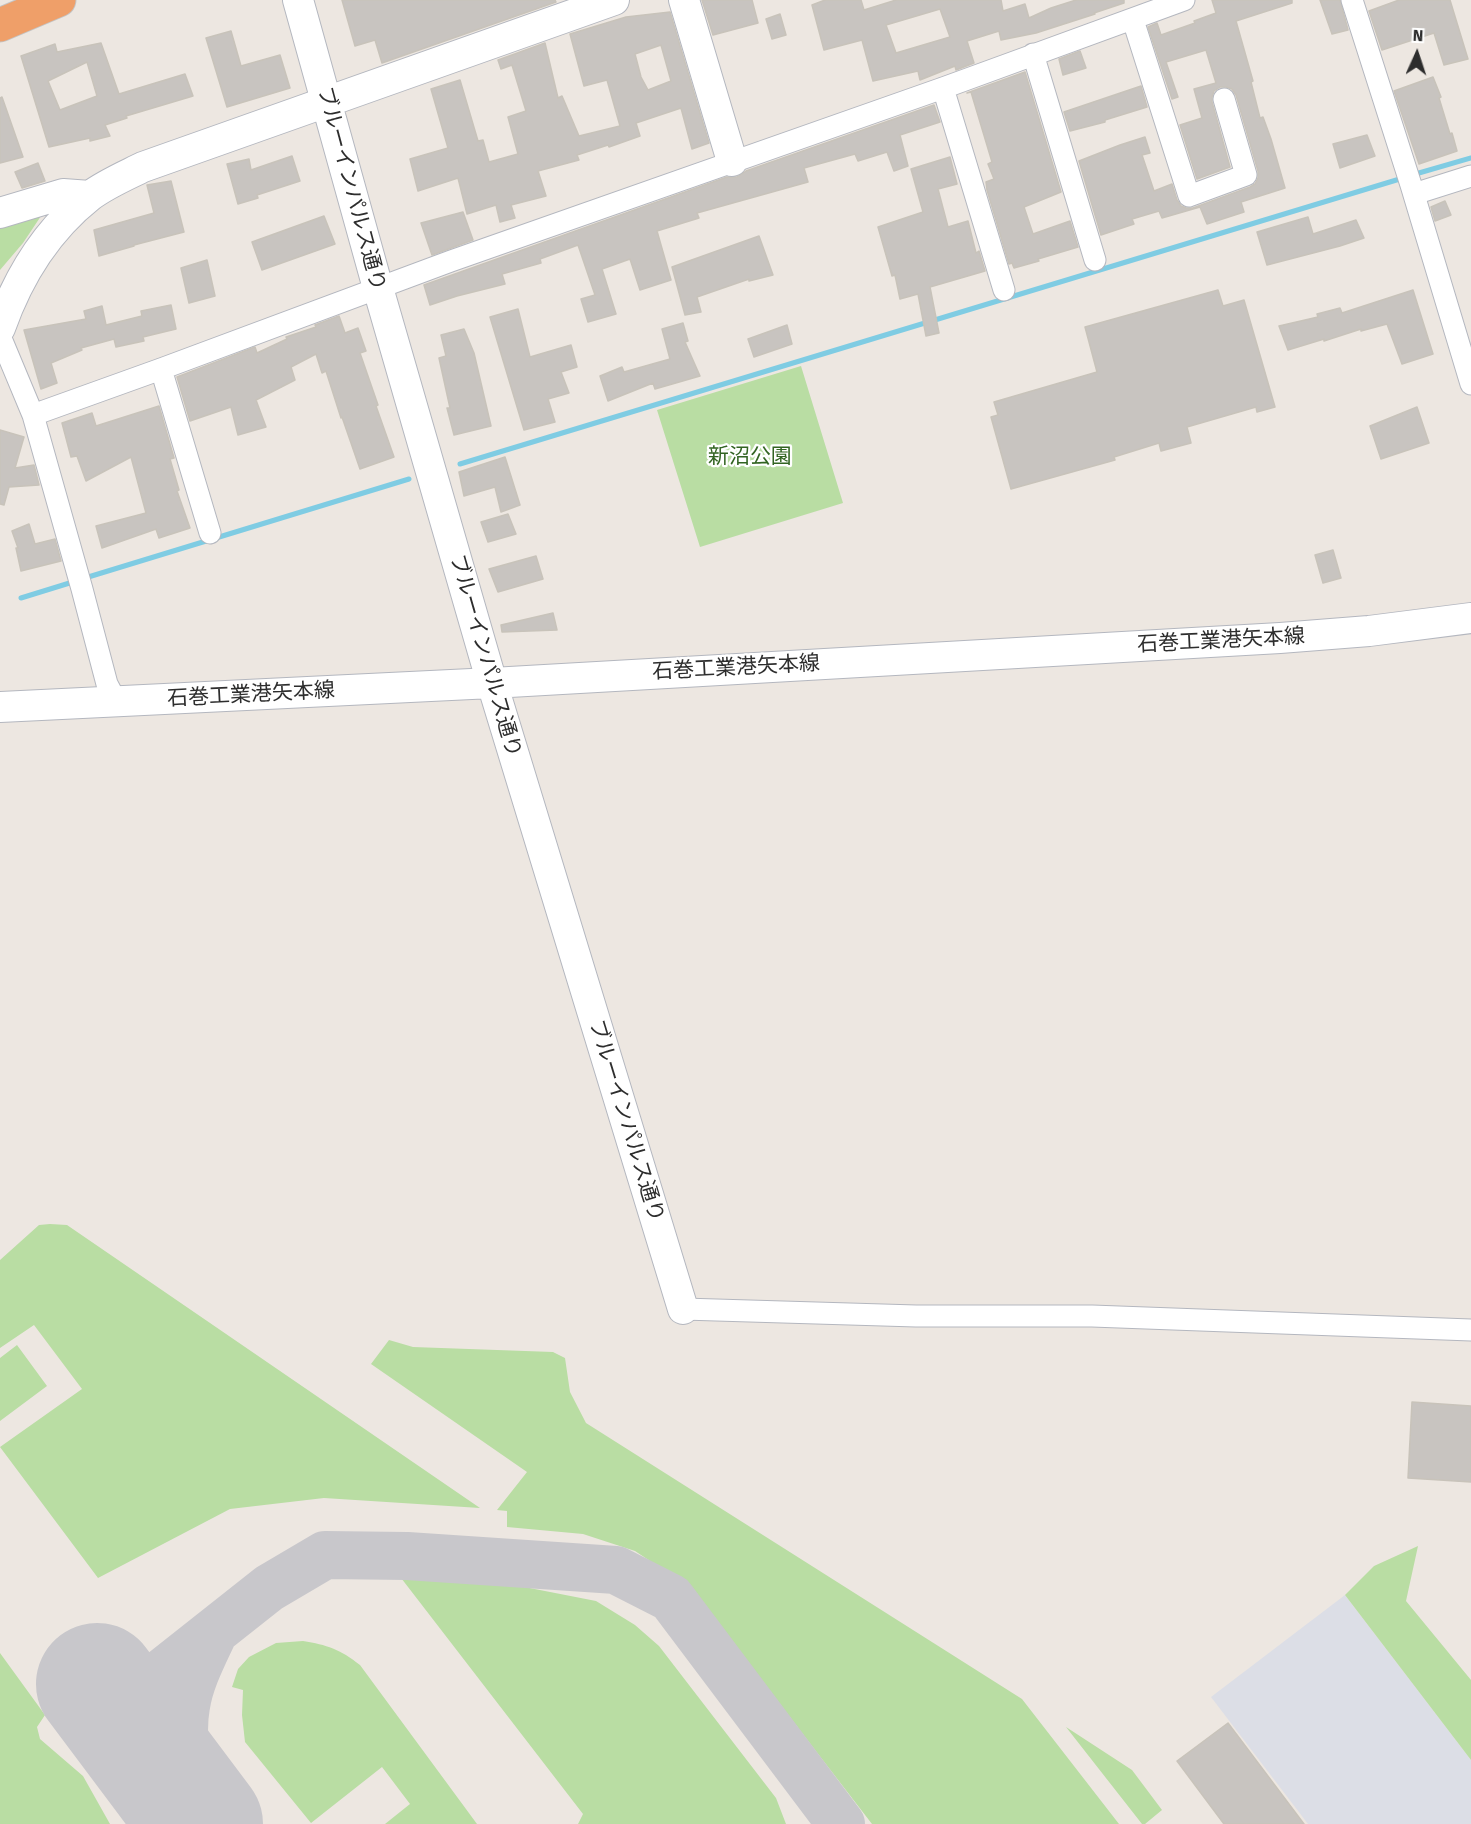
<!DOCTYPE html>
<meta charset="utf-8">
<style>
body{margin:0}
#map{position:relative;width:1471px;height:1824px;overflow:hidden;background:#ede7e1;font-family:"Fira Sans",sans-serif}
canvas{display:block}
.north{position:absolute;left:1387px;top:24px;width:60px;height:60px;-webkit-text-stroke:4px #fff;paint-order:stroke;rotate:3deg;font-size:16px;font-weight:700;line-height:24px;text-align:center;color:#2d2d2d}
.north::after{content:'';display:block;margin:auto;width:21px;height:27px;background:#2d2d2d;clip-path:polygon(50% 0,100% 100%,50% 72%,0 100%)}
</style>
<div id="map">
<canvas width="1471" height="1824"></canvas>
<div class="north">N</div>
</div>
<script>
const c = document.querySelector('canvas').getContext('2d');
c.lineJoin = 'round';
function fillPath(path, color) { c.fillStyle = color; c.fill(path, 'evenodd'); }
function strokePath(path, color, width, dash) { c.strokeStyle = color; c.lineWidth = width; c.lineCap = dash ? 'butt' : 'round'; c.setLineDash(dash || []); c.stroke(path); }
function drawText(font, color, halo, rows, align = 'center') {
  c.font = font + ' "Fira Sans","Noto Sans JP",sans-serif'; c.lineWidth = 4.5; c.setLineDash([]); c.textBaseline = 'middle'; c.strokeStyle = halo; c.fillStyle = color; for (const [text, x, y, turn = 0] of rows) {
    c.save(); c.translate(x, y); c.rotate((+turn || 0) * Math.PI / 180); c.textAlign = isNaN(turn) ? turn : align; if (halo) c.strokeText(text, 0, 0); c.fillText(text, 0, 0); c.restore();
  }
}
fillPath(new Path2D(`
 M1345,1595l126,165v64h-163l-97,-127z`), '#dcdee6');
fillPath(new Path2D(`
 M43,213l-20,30 -23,27v-46z
 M801,366l42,137 -143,44 -43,-137z
 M50,1224l17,1 413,283 -156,-10 -94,11 -132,69 -98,-131 82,-58 -48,-64 -34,23v-88l39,-35z
 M389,1340l24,7 140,5 12,6 5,34 16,31 436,276 97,125h-247l-164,-213 -28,-30 -45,-30 -52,-17 -76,-7v-16l-10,-1 30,-38 -156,-108z
 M17,1345l30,41 -47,35v-63z
 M1418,1546l-12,55 65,79v80l-126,-165 29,-29z
 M398,1574l101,8 97,19 39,24 24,21 117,152 10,26h-208l5,-10z
 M303,1641c24,4 37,8 57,24l117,159h-92l25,-20 -28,-37 -71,56 -66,-81 -3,-27 1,-25 -11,-3 6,-18 11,-12 27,-14z
 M0,1653l45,62 -8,12 3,12 43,37 27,48h-110z
 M1066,1727l66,43 30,40 -17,14h-3z`), '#b9dda3');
strokePath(new Path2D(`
 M1412,175l59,-17
 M460,464l943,-286
 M85,578l324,-99
 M21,598l55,-17`), '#7fcce3', 5);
strokePath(new Path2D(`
 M116,1709l153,-121 56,-33 82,1 209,14 55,28 170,226
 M204,1824c-12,-36 -25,-79 -18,-118 4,-26 17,-50 28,-74`), '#c8c7cb', 48);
strokePath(new Path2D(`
 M97,1684l105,140`), '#c8c7cb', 122);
const building = new Path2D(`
 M342,0h213l1,2 -174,61 -7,-23 -20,6z
 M702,0h50l6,23 -45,12z
 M825,0h36l3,10 32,-10h105l2,11 22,-7 4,14 22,-10 25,-8h48v3l-30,10 1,1 -59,19 -35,7 -2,-9 -32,10 7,22 -18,7 -1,-4 -35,14 -2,-9 -45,10 -11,-41 -38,10 -12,-45zM940,9l10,28 -54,16 -10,-28z
 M1212,0h80v3l-56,18 17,60 -2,1 9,36 3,-1 8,22 14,49 -44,14 3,10 -37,12 -7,-17 -38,11 -3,-7 -27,8 2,5 -33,11 -22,-74 41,-16 25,-8 5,16 -8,2 12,36 18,-7 5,16 4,6 5,2h7l57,-21 5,-3 3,-6v-7l-22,-76 -4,-6 -6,-2h-6l-6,4 -2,6v5l18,65 -33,12 -17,-54 22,-7 -8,-29 22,-6 -10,-33 -40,12 12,35 -6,2 -24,-72 9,-4 4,12 34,-12 -1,-2 22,-8z
 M1320,0h20l8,30 -16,4z
 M1399,0h51l18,59 -24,6 -10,-32 -52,17 -13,-39z
 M670,12l39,131 -17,6 -11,-41 -45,15 4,13 -31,11 -1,-2 -31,10 2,5 -41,11 8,25 -35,9 4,13 -15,4 -4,-17 -29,9 -9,-36 -40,13 -8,-32 38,-11 -17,-59 29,-9 18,61 5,-1 6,22 29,-8 -10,-37 18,-6 -14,-46 -11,4 -3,-9 47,-17 13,55 4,-2 17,40 41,-10 -13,-46 -23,6 -14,-52 56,-17zM661,45l10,36 -23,9 -7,-13 -6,-23z
 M780,14l6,21 -14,4 -6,-20z
 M231,31l10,35 39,-11 10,33 -63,19 -21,-69z
 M101,43l18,51 66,-20 8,22 -67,20 1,2 -22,7 5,11 -20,5v-3l-41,9 -28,-91 34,-12 2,8zM87,62l10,34 -37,14 -12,-29z
 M1080,51l6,17 -23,7 -4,-16z
 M1025,72l36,120 -37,15 9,27 37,-13 8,26 -40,12 1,2 -25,7 -2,-5 -3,1 -22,-74 -1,-8 8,-3 -6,-15 4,-2 -21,-70 -4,1z
 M1433,77l8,20 -2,1 11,36 2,-1 5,18 -38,13 -25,-73z
 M1141,86l6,21 -42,13v2l-35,9 -6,-19z
 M2,97l21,60 -23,6v-65z
 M934,105l6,17 -40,13 8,31 -14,5 -7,-19 -29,9 -3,-7 -51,14 4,14 -111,31 2,5 -42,13 14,49 -31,10 -10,-31 -28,10 14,45 -28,8 -7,-23 14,-4 -17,-50 -38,14 1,4 -39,11 3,10 -48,12 -27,9 -6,-20 303,-108h10l9,-6z
 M1367,135l8,21 -35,12 -7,-24z
 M292,156l8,25 -43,14 1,3 -20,6 -11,-40 22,-5 2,11z
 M950,157l7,27 -19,5 10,38 20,-6 8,32 3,-2 6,20 -55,16 9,46 -13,3 -8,-42 -18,5 -5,-24 -3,1 -14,-49 45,-15 -12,-43z
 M38,163l7,18 -23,7 -7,-16z
 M171,181l13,51 -50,13v1l-35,10 -5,-26 60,-17 -7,-28z
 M1445,201l6,14 -16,6 -4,-14z
 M463,212l10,28 -41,15 -11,-32z
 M324,216l11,28 -73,26 -10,-28z
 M1308,217l5,17 43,-14 8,18 -24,8 -73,19 -10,-33z
 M759,236l14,39 -24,6v-2l-52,18 4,15 -16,3 -13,-48z
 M207,260l8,36 -26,7 -8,-35z
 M1218,290l5,16 21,-6 31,107 -18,5 -1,-5 -69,20 4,16 -30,8 -2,-8 -45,14 1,3 -104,29 -20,-72 7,-2 -4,-13 103,-30 -12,-45z
 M1413,290l20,64 -31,10 -15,-40 -26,7v-2l-37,12v-2l-36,11 -9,-24 39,-9 -1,-3 23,-6 2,5z
 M171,305l5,24 -33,8 1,4 -28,6 -2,-8 -33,9 1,2 -31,13 6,20 -16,6 -17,-59 62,-11 -2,-8 18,-5 4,19 36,-9 -1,-5z
 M518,309l12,48 41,-12 6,22 -16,5 8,21 -21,6 7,23 -31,8 -34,-113z
 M339,316l6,17 13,-5 8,23 -6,2 18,52 -2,1 18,51 -34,12 -18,-52 -1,1 -15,-47 -4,2 -6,-19 -25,13 4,13 -39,20 10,27 -28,8 -7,-28 -41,14 -13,-44 78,-30 2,6 30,-14 -1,-2 30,-10 -1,-2z
 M683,323l5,18 -3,1 15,34 -45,13 -2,-6 -45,18 -8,-25 22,-9 2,5 46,-13 -8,-30z
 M787,325l5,19 -38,13 -6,-18z
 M464,329l10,24 17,73 -37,9 -7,-27h3l-11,-50 7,-2 -5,-21z
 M159,406l15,52 -4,1 9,31 -2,1 13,37 -31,10 -3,-9 -54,19 -6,-22 50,-13 -15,-56 -45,24 -9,-25 -6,1 -9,-34 30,-10 4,13z
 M1417,407l12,36 -48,16 -11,-33z
 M0,430l24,7 -9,31 19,-3 5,20 -30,2 -5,18 -4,-1z
 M505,457l15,48 -19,7 -6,-25 -31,9 -5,-24z
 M508,514l8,20 -28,8 -7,-20z
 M29,524l6,20 20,-5 6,22 -40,10 -5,-23h2l-6,-17z
 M1333,550l8,28 -18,5 -8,-28z
 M536,556l7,23 -45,13 -9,-23z
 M553,613l4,17 -55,2 -1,-7z
 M1412,1402l59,4v76l-63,-4z
 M1228,1723l76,101h-80l-47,-63z`);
fillPath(building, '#c8c4c0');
strokePath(building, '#c8c3ba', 1.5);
const street = new Path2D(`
 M1352,0l59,185 60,199
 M1133,20l56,176 57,-21 -22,-76
 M1033,54l62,206
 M943,88l61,202
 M1414,194l57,-18
 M0,336l33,79 49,174 25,95 9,17
 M161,369l49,164
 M33,415l128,-46 290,-108 492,-173 241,-88
 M683,1309l233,7h176l379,14`);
const secondary = new Path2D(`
 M298,0l80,288 114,395 191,626
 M684,0l48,161
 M0,213l63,-19 27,2
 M0,328c18,-51 47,-98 90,-132 16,-12 35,-20 53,-29l471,-167
 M0,707l492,-24 788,-45 89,-7 102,-13`);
const highway = new Path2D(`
 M0,25l59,-25`);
strokePath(street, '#b4b7bf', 23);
strokePath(secondary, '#b4b7bf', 32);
strokePath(highway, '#c4c4c4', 35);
strokePath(street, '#fff', 21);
strokePath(secondary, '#fff', 30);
strokePath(highway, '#ef9f69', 33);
drawText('21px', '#2d2d2d', '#fff', [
 ["ブルーインパルス通り",351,189,75],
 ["石巻工業港矢本線",1221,641,-3],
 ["ブルーインパルス通り",485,656,74],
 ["石巻工業港矢本線",736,668,-3],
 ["石巻工業港矢本線",251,695,-3],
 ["ブルーインパルス通り",626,1121,73]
]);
drawText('21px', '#326422', '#fff', [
 ["新沼公園",750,457]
]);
</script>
